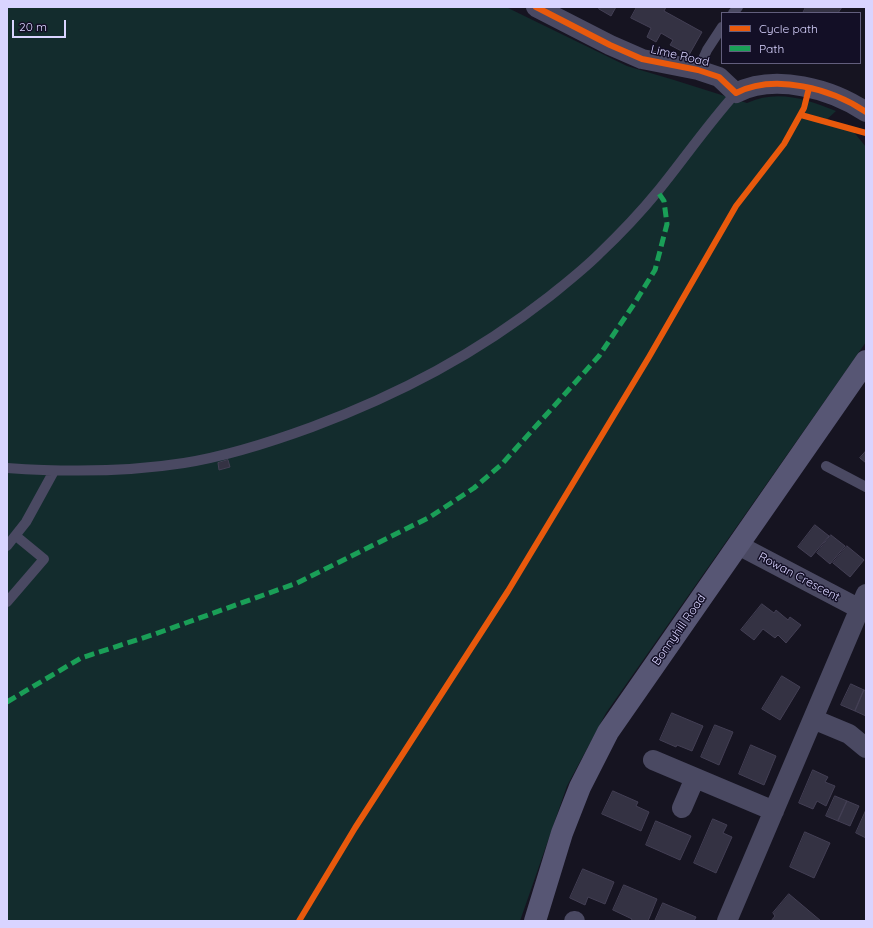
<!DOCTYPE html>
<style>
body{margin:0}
#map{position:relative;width:873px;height:928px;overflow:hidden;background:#161421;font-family:Quicksand,sans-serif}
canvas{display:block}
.frame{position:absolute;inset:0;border:8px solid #d9d4ff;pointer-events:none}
.legend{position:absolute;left:721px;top:12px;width:140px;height:52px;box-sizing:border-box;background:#130f26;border:1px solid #625e7d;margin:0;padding:5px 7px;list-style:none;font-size:12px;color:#d9d4ff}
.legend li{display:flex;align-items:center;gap:8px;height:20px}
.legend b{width:20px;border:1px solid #625e7d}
.scale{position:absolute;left:12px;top:20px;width:54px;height:18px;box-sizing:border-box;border:2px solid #d9d4ff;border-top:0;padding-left:5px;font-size:12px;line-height:14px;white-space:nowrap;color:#d9d4ff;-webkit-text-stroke:3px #130f26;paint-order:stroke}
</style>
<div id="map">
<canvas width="873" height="928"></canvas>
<div class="frame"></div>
<ul class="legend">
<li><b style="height:5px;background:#e8590c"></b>Cycle path</li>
<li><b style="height:5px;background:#1a9f57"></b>Path</li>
</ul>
<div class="scale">20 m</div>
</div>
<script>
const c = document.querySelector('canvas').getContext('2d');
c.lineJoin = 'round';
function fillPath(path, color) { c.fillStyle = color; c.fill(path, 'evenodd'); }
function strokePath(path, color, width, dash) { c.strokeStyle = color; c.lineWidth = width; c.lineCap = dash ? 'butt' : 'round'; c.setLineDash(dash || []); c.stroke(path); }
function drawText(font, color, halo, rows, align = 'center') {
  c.font = font + ' Quicksand,sans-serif'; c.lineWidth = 3; c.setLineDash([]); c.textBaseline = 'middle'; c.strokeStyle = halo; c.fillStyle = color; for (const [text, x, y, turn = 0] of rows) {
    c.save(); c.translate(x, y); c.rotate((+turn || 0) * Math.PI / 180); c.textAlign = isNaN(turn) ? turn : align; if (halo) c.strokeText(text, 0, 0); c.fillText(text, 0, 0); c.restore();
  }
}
fillPath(new Path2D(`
 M7,7h499l121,59 47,14 73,23c30,-14 60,-4 89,8l-14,13 31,7 13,16v195l-260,371 -39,73 -47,135h-513z`), '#132c2d');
const building = new Path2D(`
 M600,7h16l-5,9 -12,-7z
 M637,7h29l-2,4 38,21 -13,23 -19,-10 3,-5 -12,-7 -5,9 -9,-5 4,-9 -20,-10z
 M806,7h36l-4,6h-35z
 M866,451v12l-6,-5z
 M228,460l2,7 -11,3 -1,-7z
 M815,525l14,11 -18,21 -13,-10z
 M831,535l14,11 -15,18 -13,-11z
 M847,546l17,14 -14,17 -17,-14z
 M762,604l12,9 2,-3 12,10 2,-3 11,8 -15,18 -8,-8 -3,3 -12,-9 -9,11 -13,-10z
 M782,676l18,11 -20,33 -18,-11z
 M851,684l13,6 -9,21 -14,-6z
 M864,690l2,1v25l-11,-5z
 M672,713l31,13 -11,25 -15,-6 -1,2 -16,-7z
 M715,725l18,7 -14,33 -18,-8z
 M751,745l25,11 -12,29 -25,-11z
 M813,770l15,7 -3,5 10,4 -9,20 -9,-5 -4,8 -14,-6z
 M613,791l25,11 -2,4 13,6 -8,19 -39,-17z
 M835,796l12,5 -9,20 -12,-5z
 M847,801l12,5 -9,20 -12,-5z
 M866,810v28l-10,-5z
 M713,819l14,6 -4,8 9,4 -16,36 -22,-10z
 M656,821l35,15 -11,24 -34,-15z
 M805,832l25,11 -16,35 -24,-11z
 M583,869l31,13 -9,22 -17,-7 -3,8 -15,-7z
 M624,885l33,14 -9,22h-17l1,-2 -19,-9z
 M789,894l32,27h-50l4,-5 -2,-3z
 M663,903l33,14 -2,4h-39z`);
fillPath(building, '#343243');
strokePath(building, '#433f54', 1);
strokePath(new Path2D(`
 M733,13l5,-6
 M698,70l9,-20 15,-23
 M826,466l40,21
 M7,468c57,4 120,4 177,-5 44,-7 87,-21 128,-36 88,-33 164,-73 238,-131 16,-13 34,-27 49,-42 21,-20 41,-41 59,-63 26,-32 50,-67 78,-98
 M7,546l19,-24 28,-51
 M7,602l37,-43 -28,-23`), '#4a4962', 10);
strokePath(new Path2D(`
 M536,7l74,38 32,14 56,11 21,7 17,16c39,-20 96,-4 130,19
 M738,545l122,64
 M813,719l36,15 17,14
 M653,760l121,51
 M682,808l13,-30
 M574,921h1
 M727,921l139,-327`), '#4a4962', 20);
strokePath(new Path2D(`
 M535,921l27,-88 18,-46 28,-55 258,-371`), '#575674', 22);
strokePath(new Path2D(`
 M7,702l74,-44 74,-24 142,-51 133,-66 44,-29 28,-24 97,-108 35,-52 21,-34 12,-46 -3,-23 -6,-9`), '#1a9f57', 5, [10, 5]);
strokePath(new Path2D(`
 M536,7l74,38 32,14 56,11 21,7 17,16c39,-20 96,-4 130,19
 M801,115l65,18
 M299,921l56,-93 153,-237 141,-234 87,-151 48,-62 20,-36 5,-20`), '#e8590c', 6);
drawText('12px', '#d9d4ff', '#130f26', [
 ["Lime Road",680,56,13],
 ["Rowan Crescent",799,577,28],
 ["Bonnyhill Road",679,630,-55]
]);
</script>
